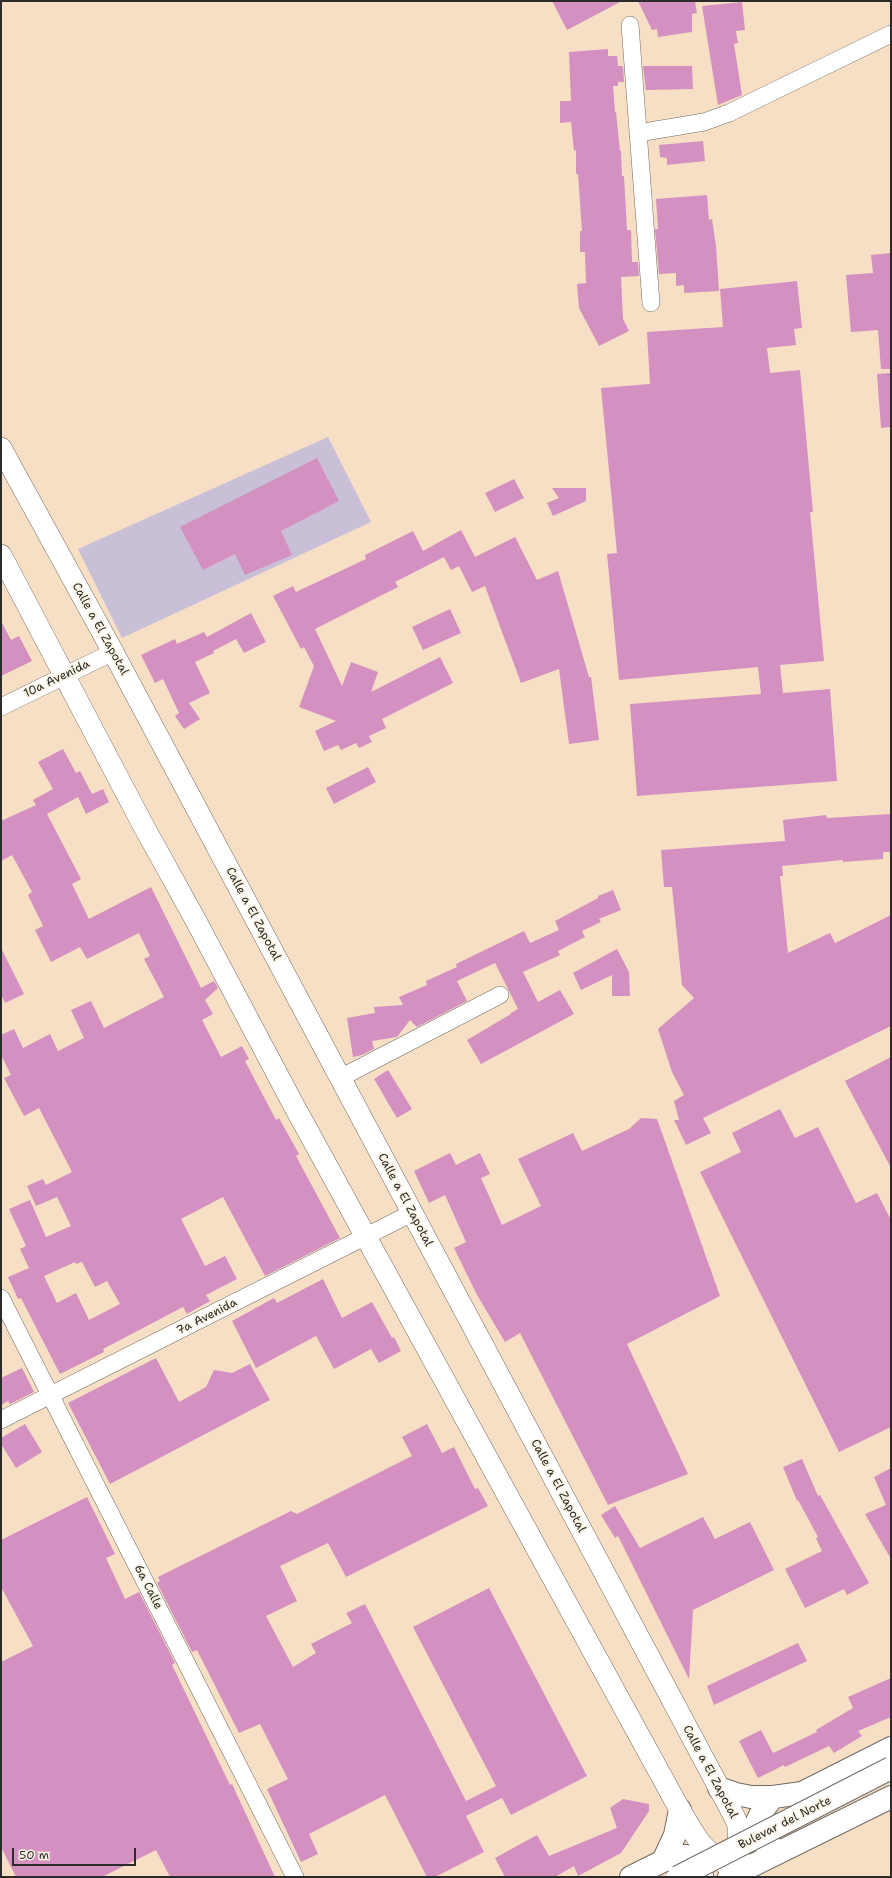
<!DOCTYPE html>
<style>
body{margin:0}
#map{position:relative;width:892px;height:1878px;overflow:hidden;background:#f6dfc4;font-family:"Shantell Sans",sans-serif}
canvas{display:block}
.frame{position:absolute;inset:0;border:2px solid #2b2b2b;pointer-events:none}
.scale{position:absolute;left:12px;top:1848px;width:124px;height:18px;box-sizing:border-box;border:2px solid #2b2b2b;border-top:0;padding-left:5px;font-size:12px;line-height:14px;white-space:nowrap;color:#2b2b2b;-webkit-text-stroke:3px #fcf5e5;paint-order:stroke}
</style>
<div id="map">
<canvas width="892" height="1878"></canvas>
<div class="frame"></div>
<div class="scale">50 m</div>
</div>
<script>
const c = document.querySelector('canvas').getContext('2d');
c.lineJoin = 'round';
function fillPath(path, color) { c.fillStyle = color; c.fill(path, 'evenodd'); }
function strokePath(path, color, width, dash) { c.strokeStyle = color; c.lineWidth = width; c.lineCap = dash ? 'butt' : 'round'; c.setLineDash(dash || []); c.stroke(path); }
function drawText(font, color, halo, rows, align = 'center') {
  c.font = font + ' "Shantell Sans",sans-serif'; c.lineWidth = 3.5; c.setLineDash([]); c.textBaseline = 'middle'; c.strokeStyle = halo; c.fillStyle = color; for (const [text, x, y, turn = 0] of rows) {
    c.save(); c.translate(x, y); c.rotate((+turn || 0) * Math.PI / 180); c.textAlign = isNaN(turn) ? turn : align; if (halo) c.strokeText(text, 0, 0); c.fillText(text, 0, 0); c.restore();
  }
}
fillPath(new Path2D(`
 M328,437l43,85 -249,116 -44,-89z`), '#c9bfd7');
fillPath(new Path2D(`
 M552,1h70l-55,29z
 M638,1h57l2,12 -5,1v18l-34,5 -1,-8 -5,1z
 M742,2l3,28 -9,1 2,12 -4,1 8,51 -24,10 -16,-99z
 M608,49v7h9l1,10h5l1,16h-6v4h-5l2,26h1l4,39h1l1,25h2l3,54h4l1,32h6l1,14 -18,1 2,42 6,12 -30,15 -20,-38 -2,-24 9,-1 -1,-31h-5v-21h2l-4,-57h-2v-24l-2,1 -3,-29 -11,1v-22h11l-2,-49z
 M643,66h49l1,23 -47,1z
 M703,141l2,20 -38,4v-7l-7,-1 -1,-12z
 M707,195l2,25 3,-1 4,27 3,45 -35,2v-8l-8,1v-13l-17,1 -4,-45h3l-2,-30z
 M891,253v116h-10l-3,-39 -27,2 -5,-57 27,-2 -2,-18z
 M797,281l5,47 -8,1 2,16 -29,3 3,25 30,-3 13,142h-3l14,149 -44,4 3,28 47,-4 7,92 -200,15 -7,-92 131,-10 -3,-27 -139,13 -12,-126 10,-1 -16,-165 49,-4 -3,-52 76,-5 -3,-38z
 M891,373v54l-10,1 -4,-54z
 M317,458l22,43 -58,30 11,24 -47,20 -10,-21 -32,16 -23,-43z
 M514,479l10,19 -29,14 -10,-19z
 M552,488h34v13l-33,15 -6,-13 12,-5z
 M461,530l14,27 40,-20 22,43 21,-9 31,106h2l8,63 -30,4 -10,-75 -38,14 -36,-97 -13,6 -13,-26 -8,4 -7,-13 -49,25 3,5 -83,42 27,57 9,-24 27,10 -7,20 69,-35 13,26 -71,36 4,9 -17,8 3,6 -13,6 -3,-5 -15,7 -3,-5 -14,6 -9,-20 21,-10 -37,-14 15,-41 -10,-19 -3,2 -28,-53 20,-10 3,6 70,-33 -1,-4 48,-24 10,20z
 M450,609l11,24 -38,17 -11,-23z
 M251,613l15,29 -22,11 -8,-14 -23,12 1,2 -19,9 15,31 -21,10 11,16 -16,10 -9,-13 4,-3 -16,-34 -8,4 -14,-28 34,-16 2,5 27,-12 3,5z
 M1,621l10,19 8,-4 13,25 -31,15z
 M63,749l13,24 4,-2 12,23 11,-5 6,13 -23,12 -8,-17 -31,17 34,65 -9,5 17,35 62,-32 50,101 13,-7 4,7 -13,12 8,14 -11,6 19,37 21,-11 7,13 -4,2 31,59 3,-2 20,36 -3,2 44,82 -75,38 -42,-79 -42,22 24,47 20,-10 12,23 -31,16 4,6 -23,13 -4,-7 -80,42 1,3 -44,22 -39,-76 -3,1 -10,-22 21,-9 -9,-19 6,-3 -17,-37 21,-9 16,37 25,-11 -14,-29 -21,9 -9,-20 16,-7 3,6 26,-13 -33,-64 -15,8 -20,-38 7,-3 -10,-20v-20l13,-6 9,19 27,-14 8,17 26,-13 -13,-28 20,-9 13,27 60,-31 -20,-38 6,-3 -11,-23 -52,26 -7,-12 -29,15 -16,-32 8,-4 -15,-31 4,-3 -20,-37 -11,6v-40l35,-16 -3,-5 20,-11 -15,-27zM75,1262l1,2 6,-2 13,25 12,-6 13,23 -31,16 -13,-27 -19,10 -13,-27z
 M368,767l8,15 -42,22 -8,-16z
 M891,814v38h-8v7l-40,3v-2l-61,6 1,10h-3l8,77 42,-20 5,10 56,-28v111l-188,92 8,15 -25,12 -12,-25h5l-5,-19 10,-6 -12,-23 -14,-43 36,-31 -12,-13 -10,-98h-8l-3,-37 124,-9 -2,-21 43,-5 1,3z
 M613,890l8,20 -22,9 2,3 -19,9 3,6 -27,14 2,4 -37,17 15,30 22,-12 14,24 -93,50 -14,-24 44,-26v-1l7,-4 -23,-46 -38,18 10,20 -50,26 -7,-7 -13,17 -25,4 2,8 -12,6 -9,2 -6,-39 28,-5 -1,-6 29,-2 -4,-8 28,-12 -1,-4 31,-14 -1,-3 68,-33 6,12 29,-13 -4,-9 43,-23v-2z
 M1,948l23,46 -19,9 -4,-9z
 M617,949l12,23 1,24h-18v-21l-31,15 -8,-17z
 M891,1057v111l-46,-87z
 M388,1070l24,39 -15,9 -23,-39z
 M780,1109l15,29 23,-11 38,76 21,-10 14,27v207l-52,25 -139,-280 41,-20 -9,-19z
 M641,1118l16,1 63,177 -93,48 61,130 -80,31 -88,-172 -15,9 -28,-47 -23,-47 12,-6 -21,-47 -16,8 -15,-32 36,-18 6,12 24,-12 10,21 -9,4 21,47 39,-19 -23,-47 55,-26 9,18 47,-22z
 M323,1279l19,39 30,-16 20,36 2,-1 7,14 -22,12 -8,-14 -37,20 -18,-33 -60,32 -24,-47 42,-23 3,5z
 M156,1358l23,44 27,-15 8,-17 18,3 18,-9 20,36 -160,84 -42,-81z
 M22,1368l12,24 -24,12 -2,-3 -7,4v-27z
 M25,1424l17,28 -26,16 -15,-24v-6z
 M427,1424l15,29 12,-6 21,42 3,-1 10,18 -142,71 -18,-34 -48,23 17,35 -31,15 27,51 23,-14 -5,-9 41,-21 -6,-10 19,-9 101,197 30,-15 -83,-159 76,-39 98,188 -76,39 -9,-17 -36,18 18,36 -49,25h-8l-42,-82 -76,39 9,20 -17,8 -34,-73 21,-10 -28,-55 -21,9 -42,-83 -5,2 -35,-69 3,-2 -2,-4 133,-66 6,3 115,-58 -10,-19z
 M802,1459l16,37 2,-1 49,88 -22,12 -3,-6 -39,19 -20,-39 37,-18 -6,-13 2,-1 -20,-37 -1,1 -14,-34z
 M891,1468v91l-26,-45 21,-9 -12,-28z
 M87,1497l28,57 -9,4 19,41 14,-7 36,71 -3,2 58,120 2,-1 43,93h-105l-14,-27 -54,27h-86l-15,-30v-185l32,-16 -32,-59v-47z
 M615,1506l25,42 63,-31 12,22 35,-17 24,48 -81,40 -4,69 -71,-143 -3,2 -14,-23z
 M798,1643l9,18 -93,44 -7,-19z
 M891,1678v39l-33,14 4,5 -28,17 -5,-7 -44,21 -1,-2 -26,13 -19,-37 22,-11 12,23 44,-21 -1,-2 37,-22 -5,-11z
 M623,1799l26,5v7l-28,42 -43,23 -4,-10 -19,11h-50l-10,-19 42,-23 12,21 68,-28 -7,-20z`), '#d390c0');
const minor = new Path2D(`
 M630,25l21,278
 M638,133l66,-11 25,-9 162,-79
 M1,707l112,-55
 M340,1078l160,-83
 M1,1298l294,579
 M1,1420l411,-207`);
const tertiary = new Path2D(`
 M1,448l112,204 620,1162 5,11 1,36
 M1,555l142,270 52,94 97,183 388,708c17,29 20,38 49,56`);
const trunk = new Path2D(`
 M719,1788l17,6 15,3h22l29,-4 89,-45
 M772,1847c-29,-12 -13,-33 1,-50
 M663,1861c7,-2 16,-6 23,-5 10,0 16,12 16,21
 M631,1877l32,-16 12,-26 5,-25
 M729,1877l162,-80`);
strokePath(minor, '#726a61', 18);
strokePath(tertiary, '#726a61', 22);
strokePath(trunk, '#726a61', 24);
strokePath(minor, '#fff', 17);
strokePath(tertiary, '#fff', 21);
strokePath(trunk, '#fff', 22);
const trunkBridge = new Path2D(`
 M678,1877l213,-109`);
strokePath(trunkBridge, '#726a61', 24, []);
strokePath(trunkBridge, '#fff', 22);
drawText('12px', '#2b2b2b', '#fcf5e5', [
 ["Calle a El Zapotal",100,629,61],
 ["10a Avenida",57,679,-26],
 ["Calle a El Zapotal",253,914,62],
 ["Calle a El Zapotal",405,1200,62],
 ["7a Avenida",207,1317,-27],
 ["Calle a El Zapotal",558,1486,62],
 ["6a Calle",148,1587,63],
 ["Calle a El Zapotal",710,1772,62],
 ["Bulevar del Norte",785,1823,-27]
]);
</script>
